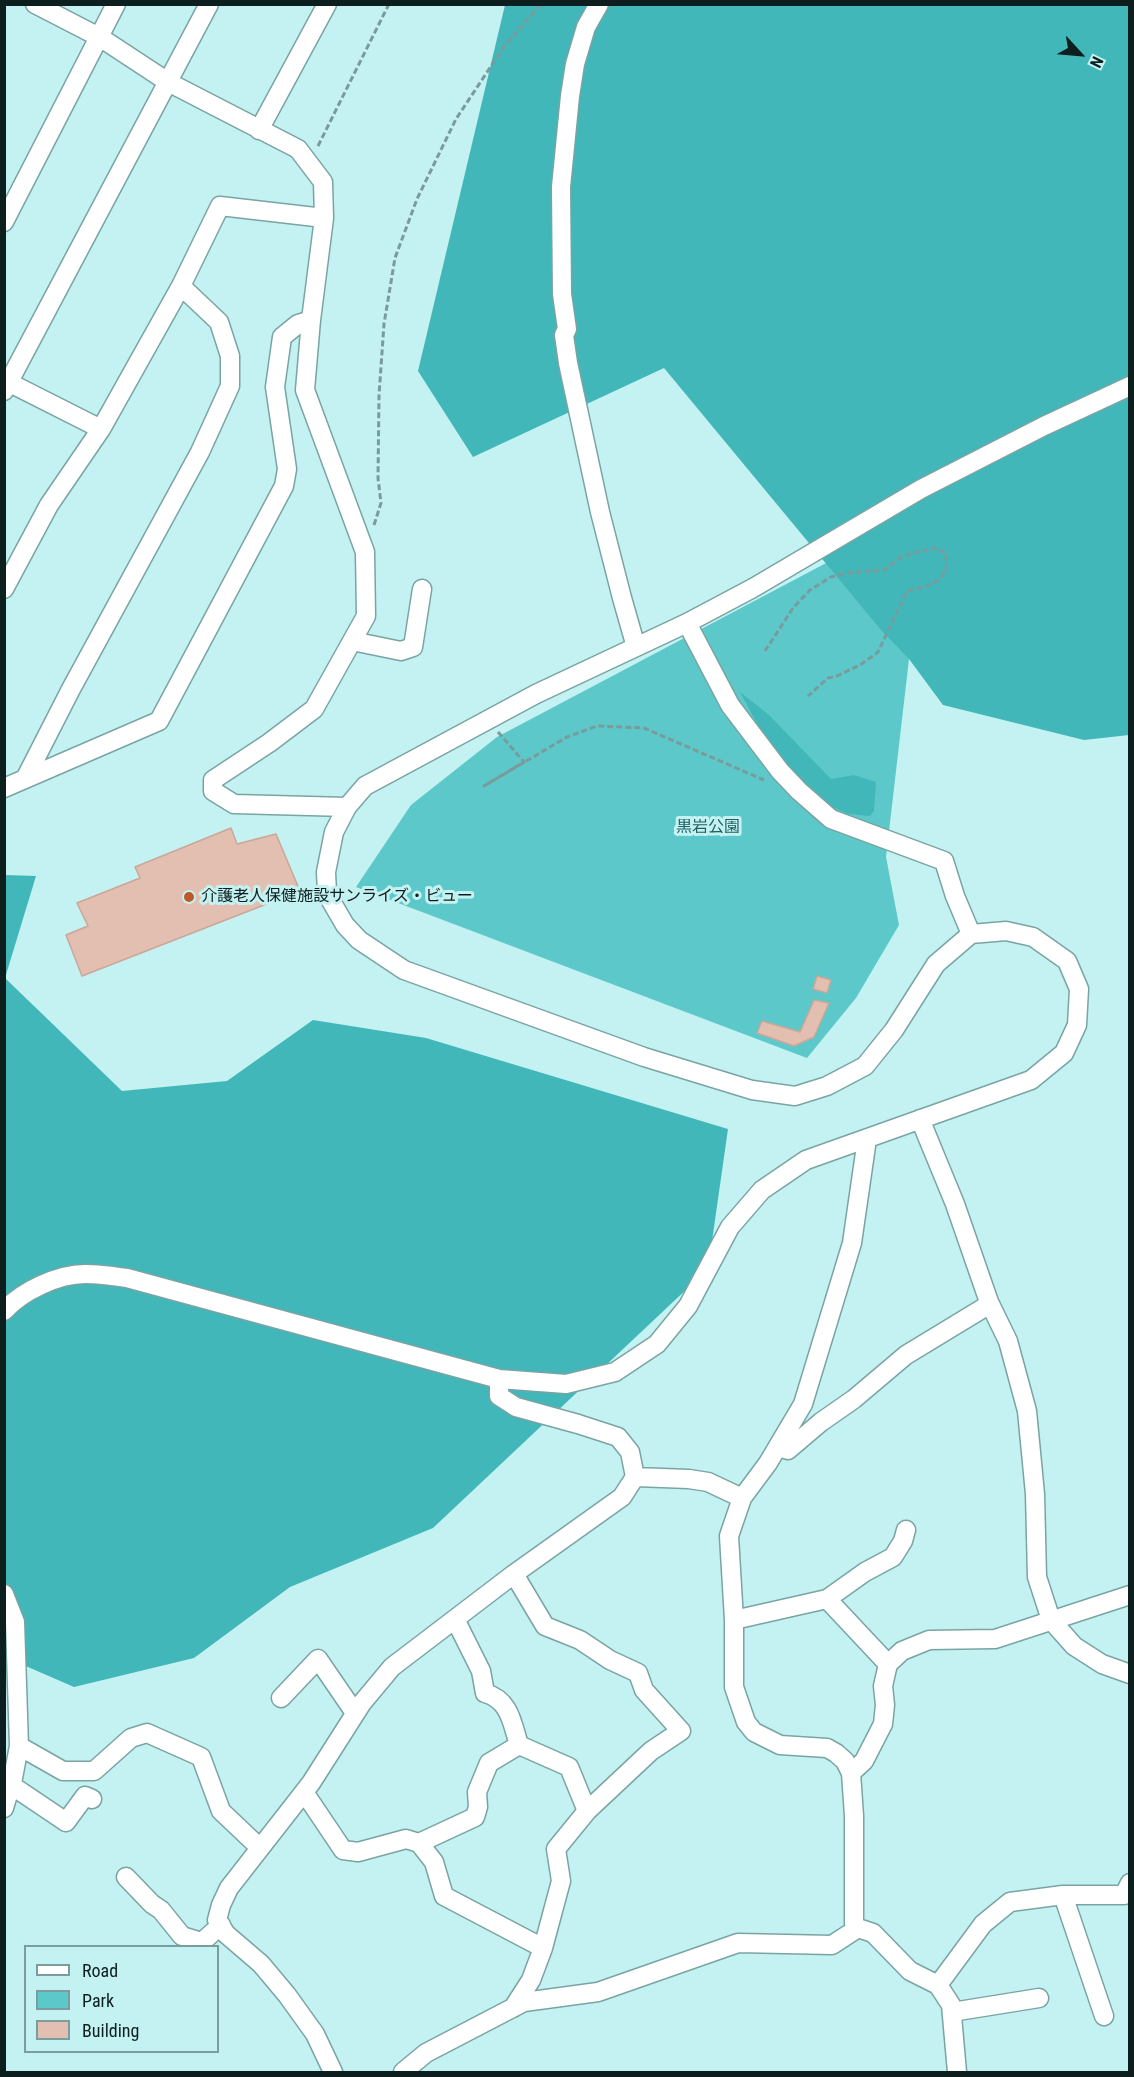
<!DOCTYPE html>
<meta charset="utf-8">
<style>
body{margin:0}
#map{position:relative;width:1134px;height:2077px;overflow:hidden;background:#c4f1f1;font-family:"Roboto Condensed",sans-serif}
canvas{display:block}
.frame{position:absolute;inset:0;border:6px solid #0d1e1e;pointer-events:none}
.legend{position:absolute;left:24px;top:1945px;width:195px;height:108px;box-sizing:border-box;background:#c4f1f1;border:2px solid #7b9d9d;margin:0;padding:8px 10px;list-style:none;font-size:18px;color:#0d1e1e}
.legend li{display:flex;align-items:center;gap:12px;height:30px}
.legend b{width:30px;border:2px solid #7b9d9d}
.north{position:absolute;left:1050px;top:24px;width:60px;height:60px;-webkit-text-stroke:4px #c4f1f1;paint-order:stroke;rotate:116deg;font-size:16px;font-weight:700;line-height:24px;text-align:center;color:#0d1e1e}
.north::after{content:'';display:block;margin:auto;width:21px;height:27px;background:#0d1e1e;clip-path:polygon(50% 0,100% 100%,50% 72%,0 100%)}
</style>
<div id="map">
<canvas width="1134" height="2077"></canvas>
<div class="frame"></div>
<ul class="legend">
<li><b style="height:8px;background:#fff"></b>Road</li>
<li><b style="height:16px;background:#5dc8ca"></b>Park</li>
<li><b style="height:16px;background:#e2bfb0"></b>Building</li>
</ul>
<div class="north">N</div>
</div>
<script>
const c = document.querySelector('canvas').getContext('2d');
c.lineJoin = 'round';
function fillPath(path, color) { c.fillStyle = color; c.fill(path, 'evenodd'); }
function strokePath(path, color, width, dash) { c.strokeStyle = color; c.lineWidth = width; c.lineCap = dash ? 'butt' : 'round'; c.setLineDash(dash || []); c.stroke(path); }
function drawText(font, color, halo, rows, align = 'center') {
  c.font = font + ' "Roboto Condensed","Noto Sans JP",sans-serif'; c.lineWidth = 6; c.setLineDash([]); c.textBaseline = 'middle'; c.strokeStyle = halo; c.fillStyle = color; for (const [text, x, y, turn = 0] of rows) {
    c.save(); c.translate(x, y); c.rotate((+turn || 0) * Math.PI / 180); c.textAlign = isNaN(turn) ? turn : align; if (halo) c.strokeText(text, 0, 0); c.fillText(text, 0, 0); c.restore();
  }
}
fillPath(new Path2D(`
 M917,515l44,52 -52,92 -23,198 13,68 -43,73 -49,60 -451,-171 55,-82 86,-68z`), '#5dc8ca');
fillPath(new Path2D(`
 M505,5h624v730l-45,5 -141,-35 -34,-46 -28,-29 -217,-262 -191,89 -55,-86z
 M740,692l29,23 62,64 23,-4 22,7 -2,29 -4,5 -22,-2 -27,-12 -53,-58z
 M5,875l31,1 -31,102 117,113 105,-10 86,-61 113,18 302,91 -20,140 -275,259 -143,59 -96,71 -120,29 -69,-30z`), '#42b7ba');
const building = new Path2D(`
 M231,828l6,16 39,-10 24,57 -218,85 -16,-41 22,-9 -11,-23 63,-25 -5,-11z
 M817,976l14,4 -4,13 -14,-4z
 M814,1000l15,3 -15,34 -20,9 -37,-13 5,-12 38,11z`);
fillPath(building, '#e2bfb0');
strokePath(building, '#caa798', 1.5);
const minor = new Path2D(`
 M35,4l66,34 67,44 130,67 25,33 1,36 -13,102 -6,70 60,162 1,64 -52,93 -45,34 -56,37v11l21,13 113,3
 M599,4l-13,23 -11,37 -5,32 -9,91 1,107 5,35 -3,6 4,28 32,149 22,86 14,49
 M259,130l68,-126
 M4,222l112,-218
 M4,380l97,49
 M4,391l205,-387
 M4,589l45,-84 52,-76 80,-143 39,-80 104,12
 M687,623l43,82 50,66 19,20 32,28 113,42 11,35 16,38
 M352,641l49,10 12,-4 9,-58
 M25,779l46,-90 129,-237 30,-66v-30l-11,-34 -38,-36
 M4,788l155,-67 125,-235 3,-17 -12,-82 7,-50 16,-13 13,-4
 M920,1119l35,85 34,98 19,39 19,70 8,83 2,83 14,43 23,26 28,18 28,10
 M4,1311c18,-20 54,-37 81,-37 14,0 28,2 42,4l372,101 67,5 49,-12 42,-28 31,-38 42,-79 32,-37 44,-30 225,-80 33,-27 13,-28 2,-36 -12,-28 -34,-24 -27,-6 -35,3 -35,30 -42,66 -29,36 -38,20 -32,10 -43,-6 -108,-33 -240,-87 -45,-30 -14,-15 -18,-31 -1,-22 8,-40 13,-25 18,-21 171,-92 151,-71 66,-35 168,-99 123,-63 86,-40
 M778,1447l10,3 33,-28 33,-23 52,-44 84,-51
 M635,1477l54,2 19,3 34,16
 M4,1594l11,28 4,124
 M827,1599l61,65
 M455,1619l26,52 4,22c25,7 27,30 34,52l50,22 18,44 64,-60 30,-20 -37,-41 -6,-17 -28,-13 -30,-20 -35,-14 -31,-52
 M734,1620l93,-21 38,-27 28,-15 10,-16 3,-11
 M281,1698l37,-39 37,54
 M851,1773l-6,-12 -9,-8 -9,-5 -47,-3 -26,-13 -8,-10 -12,-35v-67l-5,-84 13,-38 26,-35 35,-59 49,-161 15,-104
 M11,1785l55,37 19,-26 7,3
 M304,1792l39,58 15,2 48,-13 13,4 56,-26 3,-10 -1,-15 12,-29 30,-18
 M4,1808l9,-30 6,-32 44,25h31l37,-33 16,-5 54,24 20,54 39,37
 M419,1843l15,19 10,34 99,52 -12,32 -18,28
 M126,1877l26,27 9,6 21,26 20,6 19,-17
 M1063,1895l41,121
 M543,1948l18,-67 -5,-32 31,-38
 M938,1985l45,-61 27,-22 53,-7h61l6,-12
 M952,2012l87,-14
 M333,2072l-18,-38 -28,-39 -26,-31 -35,-30 -9,-14 4,-15 8,-17 82,-105 51,-80 30,-36 122,-93 108,-77 13,-20 -5,-25 -12,-15 -40,-13 -62,-17 -17,-11v-17
 M403,2072l23,-19 98,-51 74,-10 140,-49 94,2 26,-17
 M957,2072l-6,-67 -13,-20 -28,-14 -37,-38 -15,-5 -4,-5v-107l-3,-43 13,-12 19,-37 2,-19 -2,-19 5,-22 14,-13 27,-11 66,-1 135,-44`);
strokePath(minor, '#79a4a4', 21);
strokePath(new Path2D(`
 M318,146l71,-142
 M374,525l7,-22 -3,-25 1,-83 5,-71 11,-66 22,-59 39,-80 47,-71 38,-44
 M765,651l28,-43 17,-18 21,-13 23,-5 30,-2 17,-13 31,-9 13,4c8,30 -15,33 -38,39l-29,61 -18,13 -23,11 -9,2 -20,18
 M498,732l26,30 -40,24 83,-49 30,-11 47,2 120,52`), '#799b9b', 3, [6, 3]);
strokePath(minor, '#fff', 18);
for (const [x, y, r, color] of [
 [189,897,6,"#bd5827"]
]) { const dot = new Path2D(); dot.arc(x, y, r, 0, 2 * Math.PI); c.fillStyle = color; c.fill(dot); strokePath(dot, '#c4f1f1', 2); }
drawText('16px', '#216162', '#c4f1f1', [
 ["黒岩公園",708,828]
]);
drawText('16px', '#0d1e1e', '#c4f1f1', [
 ["介護老人保健施設サンライズ・ビュー",201,897]
], 'left');
</script>
